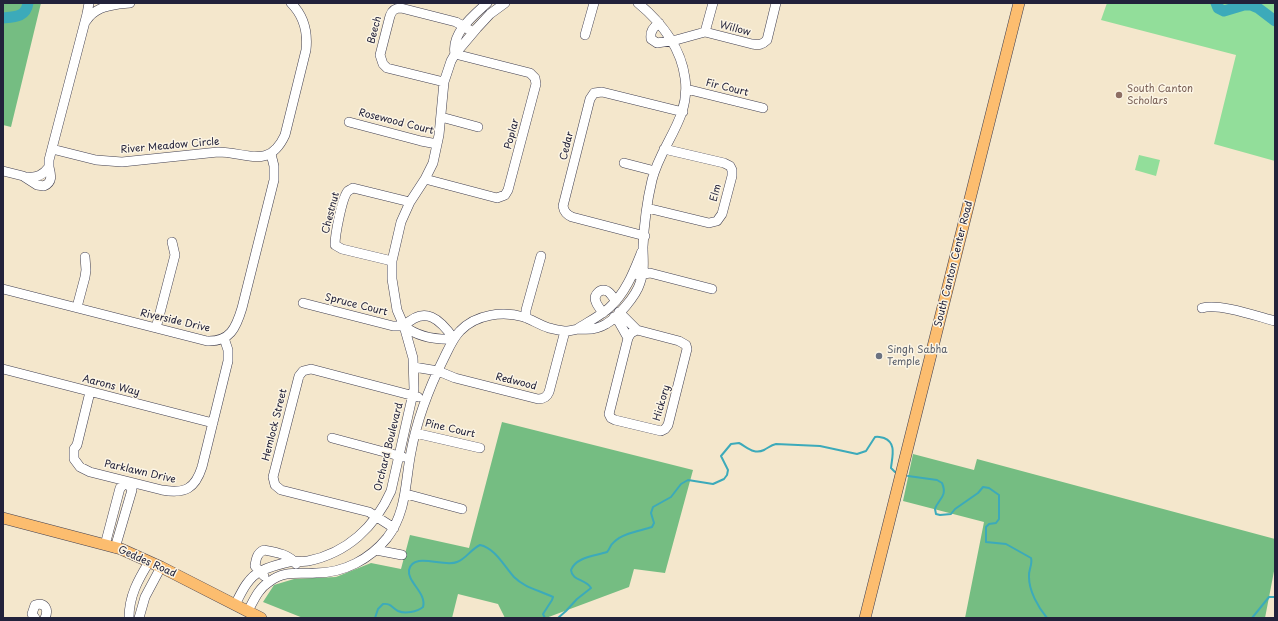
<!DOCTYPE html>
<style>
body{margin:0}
#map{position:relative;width:1278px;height:621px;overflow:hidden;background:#f4e7cc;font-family:"Playpen Sans",sans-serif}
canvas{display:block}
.frame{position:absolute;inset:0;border:4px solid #22223b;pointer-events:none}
</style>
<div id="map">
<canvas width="1278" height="621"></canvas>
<div class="frame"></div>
</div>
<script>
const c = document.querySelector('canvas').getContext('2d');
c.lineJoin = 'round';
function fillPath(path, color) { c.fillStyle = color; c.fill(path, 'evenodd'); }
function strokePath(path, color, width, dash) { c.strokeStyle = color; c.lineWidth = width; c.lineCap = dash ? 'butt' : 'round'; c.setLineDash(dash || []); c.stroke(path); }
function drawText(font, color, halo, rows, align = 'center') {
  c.font = font + ' "Playpen Sans",sans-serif'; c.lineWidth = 3; c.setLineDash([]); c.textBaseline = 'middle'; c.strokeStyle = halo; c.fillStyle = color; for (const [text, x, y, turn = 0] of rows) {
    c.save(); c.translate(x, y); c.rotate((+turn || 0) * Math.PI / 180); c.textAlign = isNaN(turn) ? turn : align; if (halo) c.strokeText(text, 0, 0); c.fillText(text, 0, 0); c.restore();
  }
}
fillPath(new Path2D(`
 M1107,3h168v158l-61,-17 22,-89 -135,-35z
 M1139,155l21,5 -4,16 -21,-6z`), '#92de9a');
fillPath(new Path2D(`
 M3,3h38l-30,124 -8,-2z
 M502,422l191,48 -28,103 -31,-4 -5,18 -83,31h-41l-7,-14 -40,-10 -6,24h-149l-40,-16 11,-17 20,-6 42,-2 35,-14 30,6 9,-34 59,13z
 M913,454l61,16 3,-11 298,80v27l-10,52h-300l19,-96 -81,-21z`), '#75bd82');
strokePath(new Path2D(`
 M908,476l29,4 5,3c6,14 -4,16 -7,26l1,5 4,1 11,-1 4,-5 23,-16 5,-6 6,1 10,7v24l-3,4 -7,1 -3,3v15l20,2 25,14c2,7 -3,12 -2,19 0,14 9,30 18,41
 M375,618l3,-9 5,-5c8,-1 9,4 15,7 7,3 19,1 25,-4 4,-14 -16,-25 -14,-37 4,-19 35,-2 48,-8 9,-3 14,-13 23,-17 15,3 24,21 34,32 11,11 25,13 39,20l-1,3 -9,14 2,4
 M558,618l8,-7 11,-12 14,-11c-5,-9 -19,-7 -20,-18 5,-13 24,-14 36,-18 3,-3 3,-7 7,-10 9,-9 26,-11 38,-15l2,-4 -3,-10 2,-6 18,-10 10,-13 7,-4 25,4 11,-5 3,-4 1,-5 -7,-14 10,-12 8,-1c8,4 15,12 25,7 4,-2 7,-5 12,-6l44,2 37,8 9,-3 9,-14c3,-1 5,0 9,1 13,5 8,19 7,30l4,4
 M1252,618l17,-21h6`), '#3caaba', 2);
strokePath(new Path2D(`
 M1216,3l2,5 6,3 20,-6h7l7,3 17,13
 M3,18c12,-1 23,-1 25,-15`), '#3caaba', 11);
const minor = new Path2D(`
 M114,3l5,1 11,-1
 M86,21c8,-12 19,-15 33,-17
 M659,23c-6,5 -9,8 -8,16l6,4 19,-3 29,-8 47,12c7,1 10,1 15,-4l9,-37
 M705,32l8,-29
 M585,35l9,-32
 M455,54c-4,-21 18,-38 32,-51
 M444,82l-57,-14 -4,-4 -3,-9 10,-39c2,-6 5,-8 11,-8l55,14 17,10
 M686,89l77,19
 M441,117l37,10
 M349,122l72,19 16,3
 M52,149l44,11 26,2 96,-10c29,0 51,18 67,-17l21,-85c2,-18 -2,-34 -15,-47
 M624,163l31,8
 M3,171l20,5 14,9 7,1c9,-4 7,-11 5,-19
 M27,177c10,1 16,-2 22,-10v-7l38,-146 2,-11
 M425,179l72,19 8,-3 3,-5 28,-106 -1,-6 -5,-5 -75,-19
 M647,208l62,15 8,-2 5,-7 10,-38v-6l-2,-4 -6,-3 -60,-14
 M645,236l-73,-19c-5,-2 -8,-5 -9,-11l27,-107 4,-6 8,-1 81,20
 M392,261l-50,-12 -7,-4c0,-10 7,-48 13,-54 1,-1 4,-2 5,-3l57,14
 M638,275l12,-2 62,16
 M3,289l204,52c23,1 29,-13 35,-33l32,-128v-14l-3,-12
 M303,303l90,23h11
 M77,307l8,-30 1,-7 -1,-13
 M1202,308c17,-5 54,8 73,13
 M619,312l18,18
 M603,313c-3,-4 -6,-8 -7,-11 -3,-7 4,-14 11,-11 4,2 6,7 9,10
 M614,317l5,5 9,16 -19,76 2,4 4,2 46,11 4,-2 3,-4 19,-76 -1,-4 -7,-4 -42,-11 -6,3 -3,5
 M526,318v-8l15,-54
 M404,326c21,-21 36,-7 50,13
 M404,326c14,11 31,14 50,13
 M156,328l19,-73 -3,-13
 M577,329c11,-7 23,-13 32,-21 17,-15 25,-37 33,-57
 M414,367l24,4 17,7 83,21c5,0 9,-2 11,-7l16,-61
 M3,369l210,54
 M90,392l-13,53 -3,4v10l6,8 10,5 72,18c23,4 33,-1 40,-23l26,-106v-11l-4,-12
 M415,433l65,15
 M332,438l71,19
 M406,494l56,15
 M394,528l-25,-16 -88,-22 -6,-5 -2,-8 26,-101 4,-5 8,-2 107,28
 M105,545l15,-57 7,-6 5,8 -17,58
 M376,550l26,5
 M264,576l-9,-10c1,-7 2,-13 9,-16 11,2 25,4 32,14
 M235,605c6,-12 13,-28 26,-34 8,-4 23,-8 32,-10 5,0 10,1 15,0 39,-8 67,-34 83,-70l23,-102 -1,-31 -9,-32 -7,-16 -5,-31v-18l9,-39 9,-20 15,-23 8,-16 6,-28 5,-53 7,-21 4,-7 22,-26 13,-14 15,-11
 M248,611c6,-11 10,-22 21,-29 15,-12 30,-8 47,-9 28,0 54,-14 71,-35 20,-26 18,-56 24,-86 6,-33 18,-64 33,-94 5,-10 9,-20 16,-27 16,-17 43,-20 64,-14 8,3 16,8 25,11 5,1 12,3 18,3 4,0 8,-2 13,-2 9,1 18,0 26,-5 12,-7 30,-28 34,-41 5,-13 3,-23 3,-36 1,-22 4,-46 9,-67 9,-37 39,-61 33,-102 -4,-30 -24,-56 -47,-75
 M35,618l-3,-4 3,-9c10,-3 14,4 10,13
 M129,618c0,-22 9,-38 20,-56
 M139,618l6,-21 16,-30`);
const major = new Path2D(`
 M3,518l118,31 40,18 100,51
 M865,618l154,-615`);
strokePath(minor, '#424051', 10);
strokePath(major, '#424051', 12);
strokePath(minor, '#fff', 9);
strokePath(major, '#fcbd6f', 11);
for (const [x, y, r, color] of [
 [1119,95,4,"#8d6e63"],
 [879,356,4,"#6b7280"]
]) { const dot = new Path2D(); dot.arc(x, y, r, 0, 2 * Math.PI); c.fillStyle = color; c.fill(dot); strokePath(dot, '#fcf5e5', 1.5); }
drawText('10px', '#22223b', '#fcf5e5', [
 ["Willow",735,29,15],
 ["Beech",375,30,-75],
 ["Fir Court",727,88,14],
 ["Rosewood Court",396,122,14],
 ["Poplar",512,134,-75],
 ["River Meadow Circle",170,146,-5],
 ["Cedar",567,146,-76],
 ["Elm",716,193,-75],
 ["Chestnut",331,213,-75],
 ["South Canton Center Road",954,264,-76],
 ["Spruce Court",356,305,14],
 ["Riverside Drive",175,321,13],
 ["Redwood",516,382,14],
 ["Aarons Way",111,386,14],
 ["Hickory",662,403,-74],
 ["Hemlock Street",275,425,-76],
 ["Pine Court",450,429,13],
 ["Orchard Boulevard",389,447,-76],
 ["Parklawn Drive",140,472,13],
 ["Geddes Road",147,562,24]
]);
drawText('10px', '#785e54', '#fcf5e5', [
 ["South Canton",1127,89],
 ["Scholars",1127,101]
], 'left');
drawText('10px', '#5b616d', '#fcf5e5', [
 ["Singh Sabha",887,350],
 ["Temple",887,362]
], 'left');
</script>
